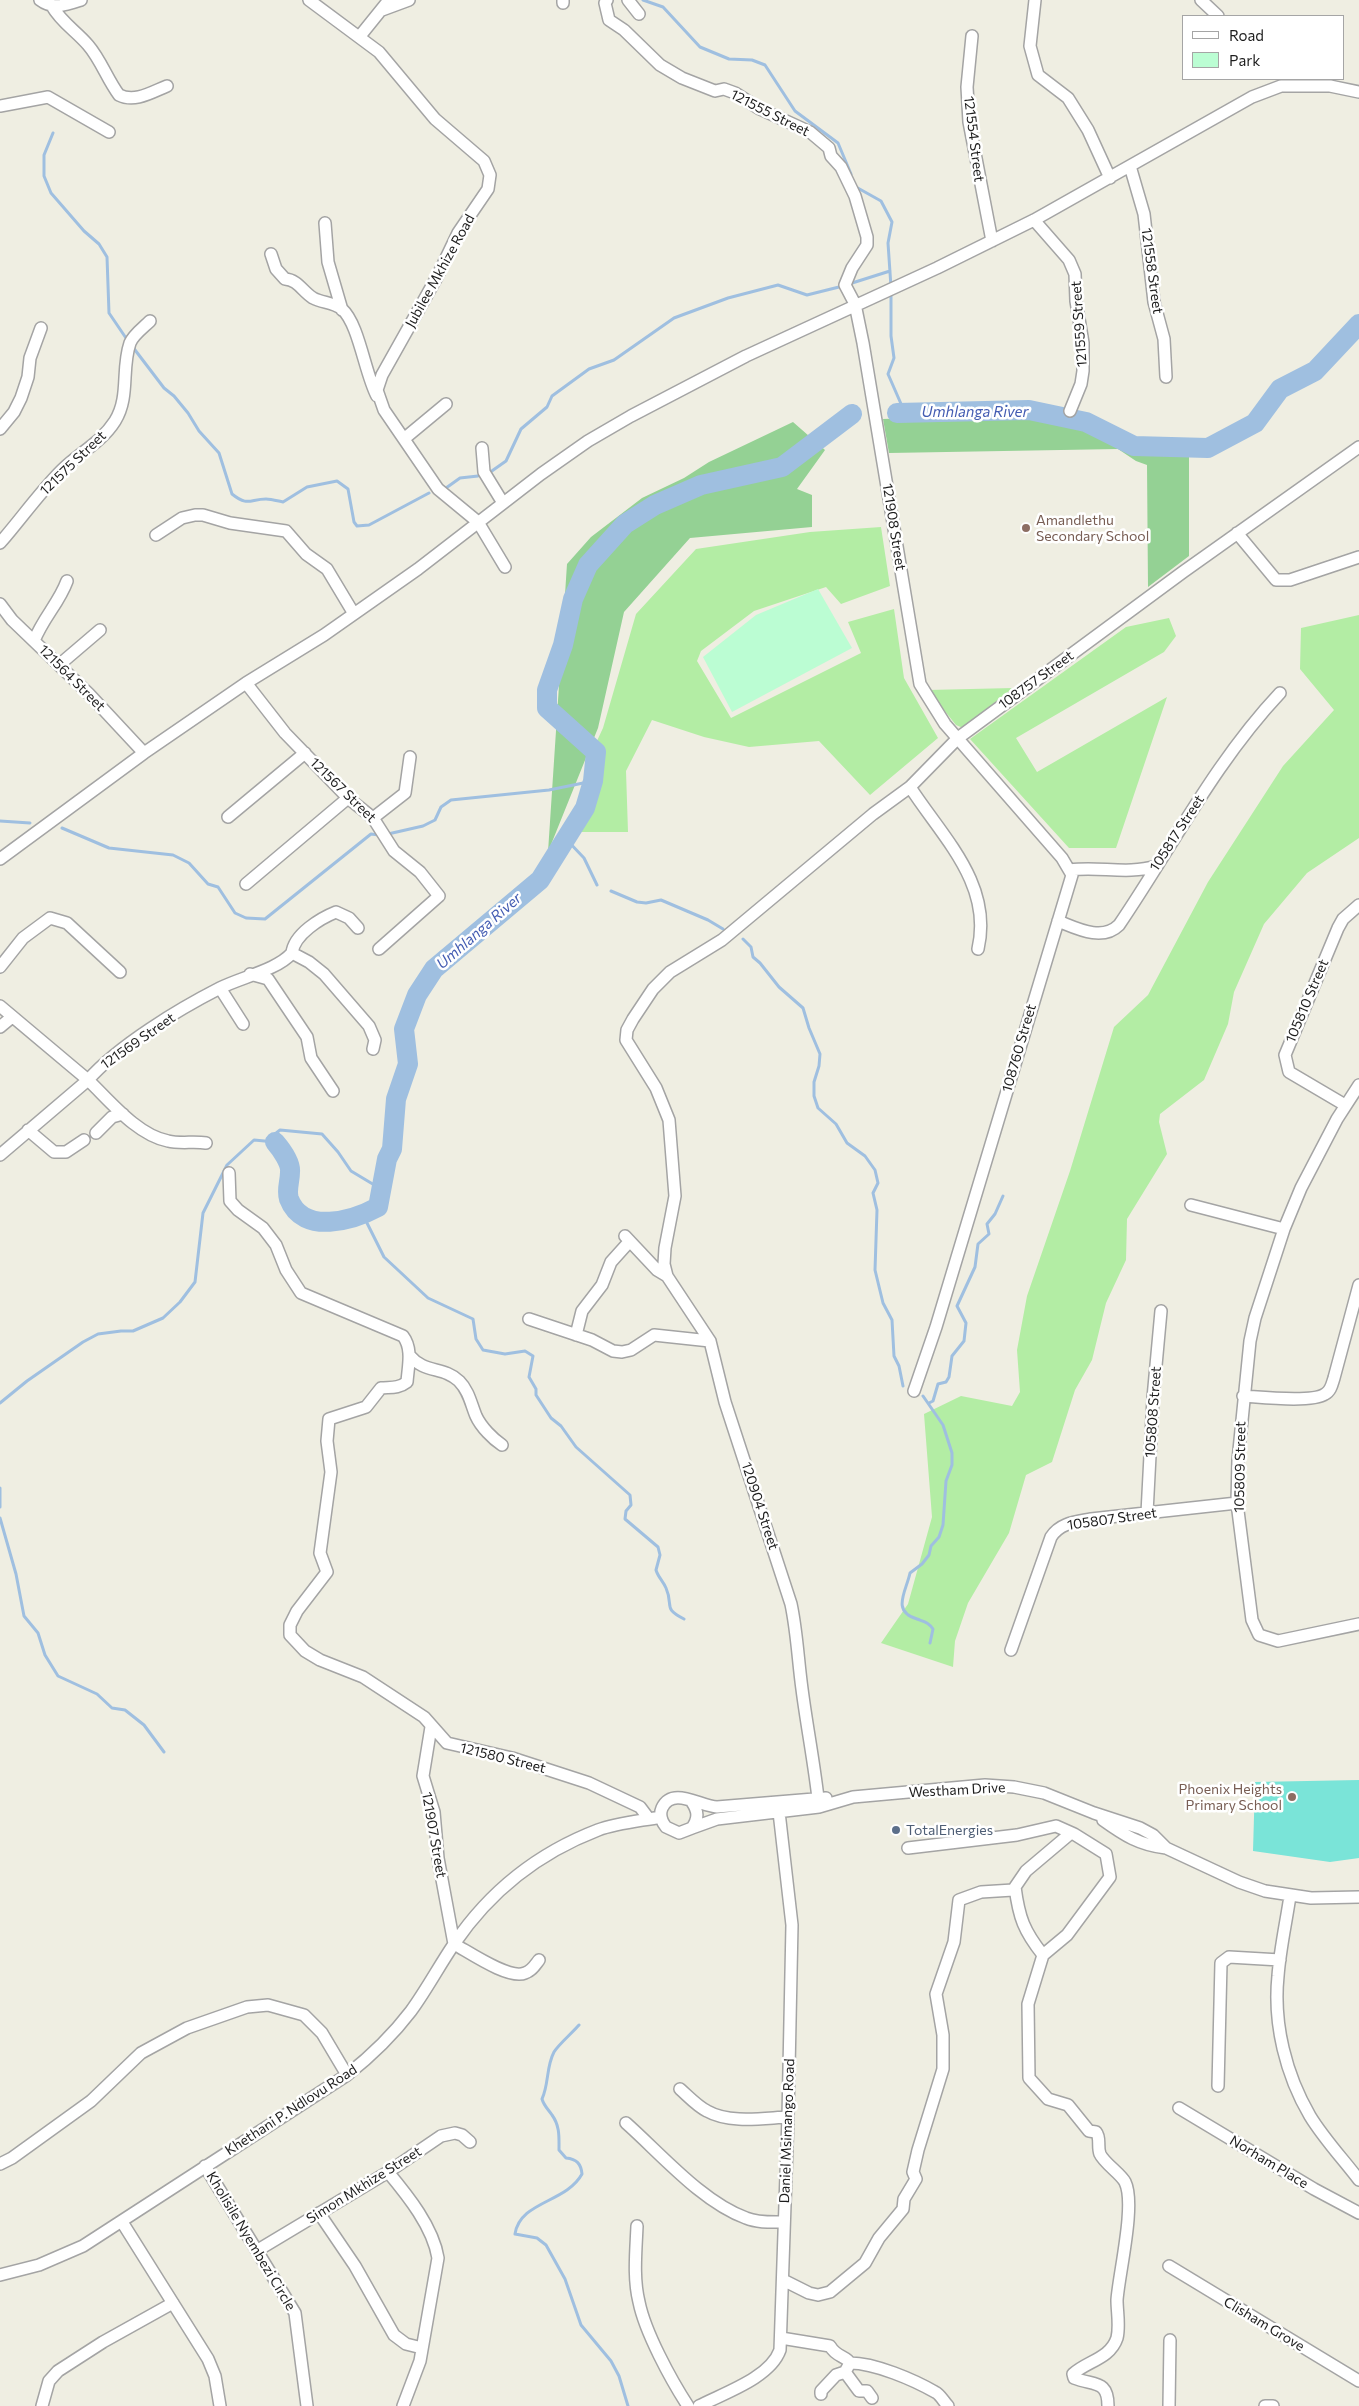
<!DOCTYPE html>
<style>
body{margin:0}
#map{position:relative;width:1359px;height:2406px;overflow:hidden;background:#efeee2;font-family:Commissioner,sans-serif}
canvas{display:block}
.legend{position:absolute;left:1182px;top:15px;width:162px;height:65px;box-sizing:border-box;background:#fff;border:1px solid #a5a5a5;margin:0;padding:6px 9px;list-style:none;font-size:15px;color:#1d1d1d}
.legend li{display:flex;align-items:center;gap:10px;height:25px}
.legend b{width:25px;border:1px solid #a5a5a5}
</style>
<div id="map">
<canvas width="1359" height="2406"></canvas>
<ul class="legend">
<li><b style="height:6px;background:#fff"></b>Road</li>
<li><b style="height:14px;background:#bbfdd3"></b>Park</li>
</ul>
</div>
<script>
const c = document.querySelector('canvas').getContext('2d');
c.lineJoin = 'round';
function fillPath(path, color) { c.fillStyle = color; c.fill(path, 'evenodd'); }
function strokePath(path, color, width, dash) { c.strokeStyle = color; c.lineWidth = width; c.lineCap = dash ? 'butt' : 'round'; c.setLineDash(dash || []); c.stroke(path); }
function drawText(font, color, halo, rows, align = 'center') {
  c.font = font + ' Commissioner,sans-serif'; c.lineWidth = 5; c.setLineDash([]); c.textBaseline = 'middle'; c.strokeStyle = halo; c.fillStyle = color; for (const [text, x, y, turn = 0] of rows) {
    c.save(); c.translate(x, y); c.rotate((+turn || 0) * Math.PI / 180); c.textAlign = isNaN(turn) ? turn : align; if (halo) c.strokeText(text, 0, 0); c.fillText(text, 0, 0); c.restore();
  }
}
fillPath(new Path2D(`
 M881,527l9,59 -49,18 -15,-17 -72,24 -53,40 -4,10 34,57 130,-65 -13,-31 46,-13 10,69 34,60 -68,57 -51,-54 -70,6 -45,-10 -52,-17 -26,51 2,61h-49l15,-29 7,-51 -5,-9 7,-15 33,-114 60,-65 114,-17z
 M1359,615v223l-52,35 -43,51 -30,68 -6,32 -24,56 -44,34 -1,8 8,32 -40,65 -1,41 -20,43 -14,57 -17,30 -23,72 -26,13 -17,58 -41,70 -13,38 -2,26 -72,-24 27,-39 24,-87 -8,-103 37,-18 51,10 8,-14 -3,-42 10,-54 43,-125 44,-144 34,-32 60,-113 75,-116 51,-56 -34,-41 1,-41z
 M1169,618l7,18 -12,16 -148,86 21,34 130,-75 -51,151h-47l-99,-109 156,-112z
 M1013,688l-50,40 -7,-3 -28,-35z`), '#b3eda4');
fillPath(new Path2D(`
 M1029,414l55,12 49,24 56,2v104l-41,31 -1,-122 -11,-4 -18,-12 -229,4 -6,-34z
 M793,422l32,28 -28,39 15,6v32l-122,11 -66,74 -26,116 -50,124 19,-288 24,-27 51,-39 42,-20 25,-16z`), '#94d194');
fillPath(new Path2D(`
 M818,589l34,59 -120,64 -29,-55 53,-42z`), '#bbfdd3');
fillPath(new Path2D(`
 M1359,1780v78l-29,4 -77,-11 2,-69z`), '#7ae4d8');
strokePath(new Path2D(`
 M643,0l20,7 37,40 29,12 23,1 13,5 30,46 43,32 13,31
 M53,133l-9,22v21l7,17 33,38 15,13 8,13 2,56 19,28
 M856,187l25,14 11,21 -4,21 3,44
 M849,284l41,-13
 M891,293v43l3,22 -6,16 17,39
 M132,346l32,42 10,8 14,17 11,18 20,22 13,41c16,13 18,5 34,5 5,0 12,2 17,3l24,-15 30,-6 11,8 6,33 3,4 12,-1 60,-32
 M489,473l17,-12 15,-32 26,-22 5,-11 37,-27 25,-9 60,-42 54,-20 50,-13 29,10 36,-9
 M446,488l14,-10 18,-2
 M0,821l30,2
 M62,828l47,20 64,7 16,8 19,21 10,3 17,26 11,5 19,1 106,-85 8,1
 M388,834l35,-8 12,-6 6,-13 10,-7 98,-10 44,-9
 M566,839l18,19 13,27
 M611,891l26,11 9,1 15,-3 47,20 15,9
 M743,939l8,8 2,10 7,6 19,24 24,21 6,20 11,26 -1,12 -5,16v14l4,12 18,16 11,19 18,13 10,14 3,13 -5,10 4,17 -2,60 8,33 9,17 2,36 5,10 4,20
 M363,1215l21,42 44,41 45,21 3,20 7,11 22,4 20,-3 8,5 -4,21 7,12v6l15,23 10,8 15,21 54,48 1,10 -5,6 -1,8 33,28 2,8 -4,15c2,7 7,11 10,18 8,18 -4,20 18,31
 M923,1396l20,29 9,28v12l-6,16 -3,44 -4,12 -8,9 -2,9 -7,9 -12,9c-4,19 -19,38 7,46 8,3 11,3 16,10l-3,14
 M0,1403l27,-22 56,-39 15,-8 23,-3h12l30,-13 17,-16 15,-20 8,-69 24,-48 27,-25 21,2v-8l5,-4 42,4 16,18 13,19 25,15 7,-6
 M929,1403l4,-2 5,-17 8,-2 3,-5 3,-21 12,-15 2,-18 -9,-17 18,-39 3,-23 11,-10 -2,-10 8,-10 8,-18
 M0,1488v19
 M0,1518l16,56 8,42 14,17 7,22 13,21 39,18 15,14 13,2 19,15 20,27
 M579,2025c-6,7 -21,20 -25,27 -8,15 -5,32 -12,47 2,7 6,10 10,16 8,11 7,22 7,35l7,8c11,1 15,6 16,16 -16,29 -62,27 -67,60l22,4 9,7 19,34 16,46 30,36 8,15 9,30`), '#9fbfe0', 3);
strokePath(new Path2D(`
 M897,413l132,-3 57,12 48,24 74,2 47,-25 25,-34 35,-18 44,-47
 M275,1142c6,7 16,21 15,30 0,10 -4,18 -1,27 14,37 65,21 89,8l9,-48 5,-10 4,-50 12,-35 -4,-35 13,-34 17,-26 106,-89 45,-72 8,-27 3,-29 -49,-44v-18l16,-45 10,-46 15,-34 37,-41 30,-19 46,-20 81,-18 70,-53`), '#9fbfe0', 20);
const minor = new Path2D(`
 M40,0c13,10 26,5 41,0
 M309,0l70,52 56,67 49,42 6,14 -2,14 -30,44 -21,44 -55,98 -5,15 7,20 54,79 40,33 27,45
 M607,0l-2,3 4,17 15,10 36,35 22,13 33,13 9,-2 11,4 25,16 50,23 19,16 2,8 10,11 14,29 12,41v8l-15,23 -7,17 10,19 8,39 57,341 25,40 117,134 10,17 -136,452 -22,64
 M628,0l11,14
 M1035,0l-5,46 8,29 30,23 20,32 22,48
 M1201,0l17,16
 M563,3v-3
 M52,6c9,16 24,25 36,39 13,15 19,34 31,50 16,8 33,-3 48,-9
 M382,10l27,-10
 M360,36l29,-36
 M972,36l-5,51 2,35 23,119
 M0,106l48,-9 61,35
 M1130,166l14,48 10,88 10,37 2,38
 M1034,220l35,40 6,14 1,27 7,42v28l-2,13 -11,27
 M325,223l3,39 14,48
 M271,254l5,15 9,10c13,1 17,12 28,19 9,5 20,4 29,11 17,15 23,65 35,87
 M0,429l14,-17 7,-14 7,-21 2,-19 11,-30
 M405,438l41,-34
 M482,448l2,24 19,31
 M1237,533l39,47h14l69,-23
 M156,535l26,-17 13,-3h8l27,8 56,8 20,23 21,15 27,45
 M0,543c21,-24 39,-50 62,-73 17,-17 39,-27 53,-49 15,-24 6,-52 15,-78 3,-8 14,-16 20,-22
 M0,604l12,16 77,74 55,59
 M34,641c9,-23 25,-38 33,-60
 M59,665l41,-35
 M246,683l39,50 63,65 25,20 21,33 26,21 19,24 -60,53
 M910,787c33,51 83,97 68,162
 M228,817l77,-64
 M373,818l32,-25 5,-36
 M0,859l144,-106 102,-70 78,-48 94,-66 123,-95 47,-33 43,-25 115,-60 191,-88 97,-48 218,-123 29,-11h49l29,6
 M1070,870c29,-4 58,5 86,-4
 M246,884l102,-86
 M1058,921c18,7 44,21 61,4 53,-78 96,-163 161,-232
 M358,928l-9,-10 -13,-6c-15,6 -42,22 -44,41l17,9 15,12 45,52 6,14 -2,9
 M0,967l23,-29 27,-20 17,5 53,49
 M250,974l18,5 39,58 4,21 22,33
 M220,988l23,36
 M0,1006l88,74c31,-35 91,-71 132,-92 22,-11 57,-18 72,-35
 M0,1027l12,-10
 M1359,1085l-22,34 -36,69 -17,41 -29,89 -5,23 -12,119 -1,43 15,117 7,15 19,6 81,-17
 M1345,1105l-56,-33 -4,-17 53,-127 5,-9 16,-14
 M28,1130l26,22h12l18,-12
 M96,1133l16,-16 11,-3
 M0,1155l88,-75c22,21 49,55 80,61 12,3 26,0 38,2
 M229,1173l1,28 8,9 25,18 13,17 10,25 15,23 102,43c10,13 5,31 4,46 -9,7 -17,5 -26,6l-15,19 -37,12 -2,22 4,31 -11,81 7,19 -30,39 -7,14v10l15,16 15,9 43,17 61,40 23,26 65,15 77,25 51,24 9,12
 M1191,1205l93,24
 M625,1236l32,34 10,6 43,65 15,61 66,202c6,28 7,56 11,85 5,39 13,78 17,118
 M667,1276l-3,-12 1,-16 10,-52 -6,-76 -13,-32 -30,-48 1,-10 6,-11 20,-30 17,-17 52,-32 151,-126 37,-27 48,-49 225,-166 176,-125
 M529,1319l63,21 21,11 9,1 9,-2 23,-15 56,6
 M576,1335l6,-24 20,-26 9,-23 18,-20
 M409,1355c16,19 34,11 50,26 10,10 12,23 17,35 5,11 17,23 26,29
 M1243,1396c17,1 69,7 82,-2 6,-3 7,-10 9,-16l25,-93
 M1147,1513l6,-115 8,-87
 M1011,1650l40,-113c9,-14 24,-15 40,-18l146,-16
 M431,1727l-8,49 11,36 4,46 16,86c15,8 55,36 71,29 7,-2 10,-8 14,-13
 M692,1802c6,9 7,16 0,26l-13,5 -13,-6c-4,-5 -7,-12 -4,-19 10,-22 38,-2 55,-1l109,-9
 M1103,1820c21,15 36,25 63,28
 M692,1828l25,-9 102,-12 34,-10 132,-12 29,2 30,6 50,20 46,15 13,7 13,13 73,34 26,9 46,7 48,-1
 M908,1848l109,-13 39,-9 18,8 32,20 4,23 -43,58 -24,20 -15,49 1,74 19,21 20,6 21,26 7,1c5,6 1,14 4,22 4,9 21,20 25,28 11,22 -6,91 -8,118 0,12 3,26 0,38 -7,21 -30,23 -44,36l1,4c21,8 34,2 34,28
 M1015,1887c4,31 9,44 28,68
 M1290,1896c-4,27 -10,53 -12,80 -5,48 8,99 32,140 14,23 33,43 49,64
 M1218,2086l3,-123 8,-6 51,3
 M680,2089c9,8 17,17 27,22 23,13 57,7 81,6
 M1179,2108l135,81 45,24
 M626,2123c35,31 76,79 120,95 12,5 26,4 38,4
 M0,2164l12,-6 79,-57 50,-48 46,-25 60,-21 21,-2 36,10 18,18 25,42
 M205,2166l90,147 12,93
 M388,2172c20,24 45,55 50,86l-18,103 -17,45
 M319,2213l36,53 39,69 12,9 16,4
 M122,2222l86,137 7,17 5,30
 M637,2226c-1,25 -4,52 2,76 6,30 32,78 49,104
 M258,2250l130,-78 53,-36 14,-3 7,2 8,7
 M1169,2266l190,115
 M0,2275l39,-10 44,-19 264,-171c24,-19 45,-39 64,-64 16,-22 28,-45 43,-67 36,-53 84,-91 144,-114 19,-7 42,-9 63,-13
 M783,2280l26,13 9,2 12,-3 35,-29 14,-25 24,-29 1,-10 12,-20 -3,-7 5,-22 25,-81v-34l-7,-41 18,-52 5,-42 22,-8 32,-2 13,-19 45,-38
 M781,2338l49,8c6,11 16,10 20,17l-5,9 -9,3 -15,16v3
 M850,2363c25,0 64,17 85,29 5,2 9,10 13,14
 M845,2372l14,19h8l5,7
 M42,2406l7,-25 9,-10 45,-29 70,-39
 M699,2406c25,-13 71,-28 81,-56l8,-233 4,-192 -13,-113
 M1169,2406l1,-66
 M1265,2406h8`);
strokePath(minor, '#a4a4a4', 14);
strokePath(minor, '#fff', 11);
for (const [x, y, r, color] of [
 [1026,528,5,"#8d6e63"],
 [1292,1797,5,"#8d6e63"],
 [896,1830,5,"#5c6f8a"]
]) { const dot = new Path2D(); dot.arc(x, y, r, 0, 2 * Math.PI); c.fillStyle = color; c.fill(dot); strokePath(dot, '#fff', 2); }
drawText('14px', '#1d1d1d', '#fff', [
 ["121555 Street",770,113,27],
 ["121554 Street",974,139,83],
 ["Jubilee Mkhize Road",440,271,-61],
 ["121558 Street",1152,271,82],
 ["121559 Street",1079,324,-94],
 ["121575 Street",73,463,-44],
 ["121908 Street",894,527,81],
 ["121564 Street",72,678,45],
 ["108757 Street",1036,680,-36],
 ["121567 Street",343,790,44],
 ["105817 Street",1177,833,-57],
 ["105810 Street",1307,1001,-67],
 ["121569 Street",138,1041,-35],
 ["108760 Street",1019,1048,-74],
 ["105808 Street",1153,1412,-86],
 ["105809 Street",1240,1467,-89],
 ["120904 Street",760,1506,72],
 ["105807 Street",1112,1519,-8],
 ["121580 Street",503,1758,14],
 ["Westham Drive",957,1790,-3],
 ["121907 Street",434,1835,80],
 ["Khethani P. Ndlovu Road",291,2110,-33],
 ["Daniel Msimango Road",787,2131,-88],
 ["Norham Place",1269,2162,31],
 ["Simon Mkhize Street",364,2185,-32],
 ["Kholisile Nyembezi Circle",251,2241,59],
 ["Clisham Grove",1264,2324,31]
]);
drawText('14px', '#785e54', '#fff', [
 ["Amandlethu",1036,520],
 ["Secondary School",1036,536],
 ["Phoenix Heights",1282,1789,"right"],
 ["Primary School",1282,1805,"right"]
], 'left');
drawText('14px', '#4e5e75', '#fff', [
 ["TotalEnergies",906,1830]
], 'left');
drawText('italic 15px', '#435cb2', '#fff', [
 ["Umhlanga River",975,412],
 ["Umhlanga River",479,931,-41]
]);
</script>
